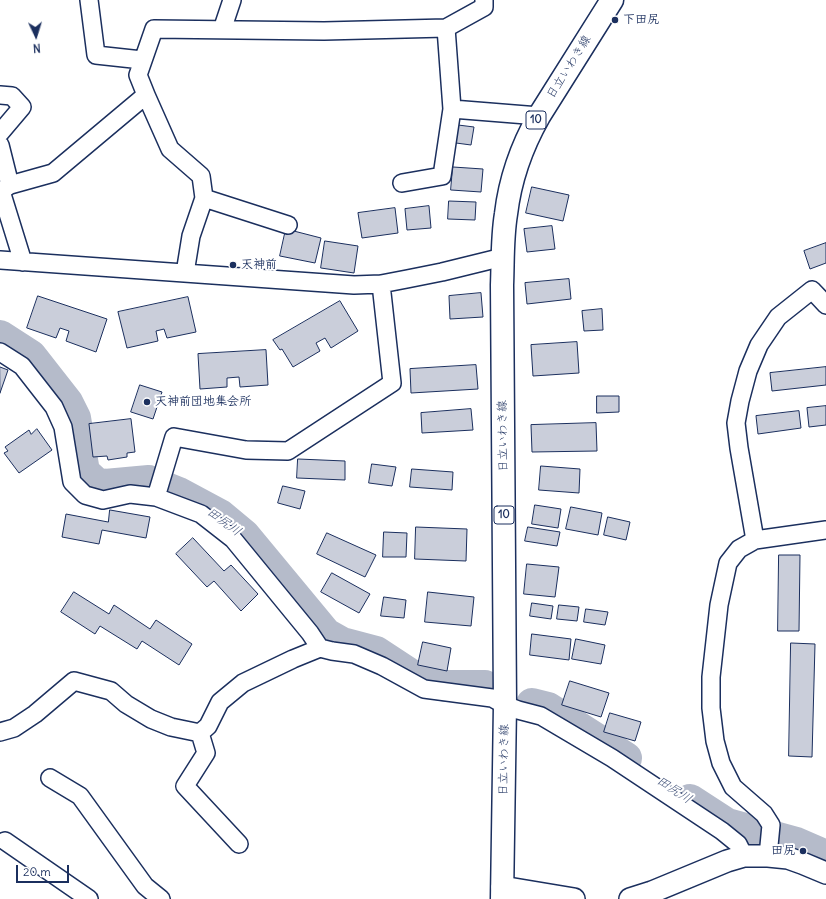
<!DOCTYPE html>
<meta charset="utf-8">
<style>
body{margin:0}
#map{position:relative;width:826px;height:899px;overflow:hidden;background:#fff;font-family:Delius,sans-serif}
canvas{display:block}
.north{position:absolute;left:16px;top:16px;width:40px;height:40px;-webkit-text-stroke:3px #fff;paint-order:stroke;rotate:176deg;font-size:11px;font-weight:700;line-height:16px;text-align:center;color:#1b2f5e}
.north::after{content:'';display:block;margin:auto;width:14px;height:18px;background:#1b2f5e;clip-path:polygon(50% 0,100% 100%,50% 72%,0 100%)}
.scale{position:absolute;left:16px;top:865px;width:53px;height:18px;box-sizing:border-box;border:2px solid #1b2f5e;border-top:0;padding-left:5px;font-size:12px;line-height:14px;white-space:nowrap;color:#1b2f5e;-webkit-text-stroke:3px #fff;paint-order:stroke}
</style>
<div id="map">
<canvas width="826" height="899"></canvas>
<div class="north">N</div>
<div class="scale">20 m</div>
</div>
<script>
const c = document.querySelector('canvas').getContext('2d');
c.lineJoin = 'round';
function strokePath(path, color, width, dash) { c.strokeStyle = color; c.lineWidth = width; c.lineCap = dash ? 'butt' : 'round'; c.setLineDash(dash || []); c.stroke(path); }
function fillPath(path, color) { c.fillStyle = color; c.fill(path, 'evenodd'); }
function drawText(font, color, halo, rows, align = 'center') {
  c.font = font + ' Delius,"Klee One",sans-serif'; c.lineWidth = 4; c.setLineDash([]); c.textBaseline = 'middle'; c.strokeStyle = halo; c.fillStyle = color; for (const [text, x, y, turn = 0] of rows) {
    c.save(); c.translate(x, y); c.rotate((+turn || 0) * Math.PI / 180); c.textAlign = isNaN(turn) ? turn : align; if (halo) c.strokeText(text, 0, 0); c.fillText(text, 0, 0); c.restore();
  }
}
strokePath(new Path2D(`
 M0,336l31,20 36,46 8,16 9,54 13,12 8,1 44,-4 30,12 41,22 24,20 82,99 16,9 34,9 32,21 18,9 21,4h38
 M532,704l16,4 78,50
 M690,800l37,24 69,19 30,13`), '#b5bbca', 32);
const building = new Path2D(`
 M458,125l16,2 -3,18 -15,-2z
 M453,167l30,2 -2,23 -30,-2z
 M532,187l37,8 -6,26 -37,-8z
 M449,201l27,1 -1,18 -27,-1z
 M429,206l2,22 -24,2 -2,-21z
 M395,208l3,25 -36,5 -4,-25z
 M552,226l3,23 -28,3 -3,-23z
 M286,229l35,9 -6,25 -35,-7z
 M325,241l33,5 -4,27 -33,-5z
 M826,243v20l-16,6 -6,-18z
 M569,279l2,20 -44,5 -2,-21z
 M481,293l2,24 -33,2 -1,-23z
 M38,296l69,23 -11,33 -30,-11 3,-10 -9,-3 -4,10 -29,-10z
 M188,297l8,35 -29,6 -3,-9 -8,2 2,10 -31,7 -9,-36z
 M340,301l18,30 -27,17 -6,-10 -9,5 4,8 -27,16 -11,-18 -2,1 -7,-10z
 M602,309l1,21 -19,1 -2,-20z
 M577,342l2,31 -46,3 -2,-31z
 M266,350l2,35 -28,2 -1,-10 -12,1v9l-27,2 -2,-35z
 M476,365l2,24 -67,4 -1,-24z
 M0,367l8,3 -8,23z
 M826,367v18l-54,6 -2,-18z
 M140,385l22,7 -9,27 -22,-7z
 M597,396h22v16l-22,1z
 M826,406v19l-17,2 -2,-19z
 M471,409l2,21 -51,3 -1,-20z
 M799,411l2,17 -43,6 -2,-18z
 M131,419l4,33 -8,1v4l-19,3 -1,-4 -14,1 -4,-33z
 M596,423l1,28 -65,1 -1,-27z
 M37,429l15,21 -33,23 -15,-20 4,-2 -3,-4 24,-17 2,4z
 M298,459l47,2v19l-48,-2z
 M372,464l24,3 -4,19 -23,-3z
 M541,466l39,3 -1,24 -40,-3z
 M412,469l41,3 -1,18 -42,-3z
 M283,486l22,5 -5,18 -22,-6z
 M535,505l26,4 -3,19 -26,-4z
 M571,507l31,6 -4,22 -32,-6z
 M110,510l40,7 -4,21 -44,-8 -3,14 -37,-7 4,-23 42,8z
 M608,517l22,5 -4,18 -22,-5z
 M416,527l51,2 -1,32 -51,-2z
 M528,527l32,5 -3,14 -32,-5z
 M384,532l23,1 -1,24h-23z
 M327,533l49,22 -11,22 -48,-23z
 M193,538l31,33 7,-6 27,29 -17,17 -27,-30 -7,6 -31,-33z
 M779,555h21l-1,76h-21z
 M527,564l32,3 -4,30 -31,-3z
 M332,573l38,21 -11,19 -38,-21z
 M74,592l35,22 5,-9 36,24 6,-9 36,24 -13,21 -37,-24 -5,8 -37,-23 -5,8 -34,-22z
 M428,592l46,5 -3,29 -46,-4z
 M384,597l22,3 -2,18 -23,-2z
 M532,603l21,3 -2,13 -21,-3z
 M559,605l20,2 -2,14 -20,-2z
 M586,609l22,3 -3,13 -21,-3z
 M532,634l39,5 -2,21 -39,-5z
 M576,639l29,6 -4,19 -29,-5z
 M423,642l28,6 -4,23 -29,-6z
 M791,643l24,1 -3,113 -23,-1z
 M570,681l39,12 -8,24 -39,-12z
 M610,713l31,9 -6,19 -31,-9z`);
fillPath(building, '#caceda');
strokePath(building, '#1b2f5e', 1);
const minor = new Path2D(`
 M89,0l7,55 46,5
 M222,30l10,-30
 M0,95l12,1 10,11 -22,26
 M146,95l24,54 31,27 3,22 84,27
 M452,109l87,7
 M0,145l10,40 43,-12 93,-78 -8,-20 16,-46 170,2 122,-3 38,-21v-7
 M402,183l40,-7 10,-67 -6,-81
 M10,185l-9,6 22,71
 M0,260l354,25 27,-1 26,-5 35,-7 61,-15
 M185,273l6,-37 13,-38
 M0,352l22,14 32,41 9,20 9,55 13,13 18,5 27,-6 26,3 45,17 32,25 77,94 10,15
 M156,497l18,-60 72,13 42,1 104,-68 -11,-99
 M755,540l-16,-92 -3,-25 4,-22 8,-30 11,-26 19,-28 34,-27 14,15
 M0,732l14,-4 21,-14 39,-33 37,10 15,13 25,15 20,8 29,6 8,-7 12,-24 23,-19 50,-24 27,-11 12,3 22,3 28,12 42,23 68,9 13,7 13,5 23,6 71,42 110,73 16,13 6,12
 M200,733l6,20 -21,33 54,58
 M50,778l30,18 65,90 16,13
 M5,841l84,58
 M768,856l3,-31 -7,-11 -31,-27 -12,-24 -6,-22 -4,-33v-31l8,-72 9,-42 11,-14 16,-9 71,-10`);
const tertiary = new Path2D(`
 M502,887l72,12
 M630,899l22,-7 75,-31 17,-5h24l20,2 14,5 24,10`);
const primary = new Path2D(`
 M502,899l3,-194 -3,-420c1,-24 0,-47 4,-71 4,-34 16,-68 33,-98l73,-116`);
strokePath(minor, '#1b2f5e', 20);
strokePath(tertiary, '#1b2f5e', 24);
strokePath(primary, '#1b2f5e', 25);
strokePath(minor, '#fff', 17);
strokePath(tertiary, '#fff', 21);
strokePath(primary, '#fff', 22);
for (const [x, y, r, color] of [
 [615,20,4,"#1b2f5e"],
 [233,265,4,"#1b2f5e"],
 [147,402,4,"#1b2f5e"],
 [803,851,4,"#1b2f5e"]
]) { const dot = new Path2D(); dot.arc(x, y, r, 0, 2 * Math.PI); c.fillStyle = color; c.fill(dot); strokePath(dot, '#fff', 1.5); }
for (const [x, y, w] of [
 [536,120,20],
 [504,515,20]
]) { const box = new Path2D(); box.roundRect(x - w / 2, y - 9, w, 18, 3); c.fillStyle = '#fff'; c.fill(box); strokePath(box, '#1b2f5e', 1); }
drawText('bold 11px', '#1b2f5e', null, [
 ["10",536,120],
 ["10",504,515]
]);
drawText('bold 12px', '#1b2f5e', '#fff', [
 ["下田尻",623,20],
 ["天神前",241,265],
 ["天神前団地集会所",155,402],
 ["田尻",795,851,"right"]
], 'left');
drawText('12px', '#1b2f5e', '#fff', [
 ["日立いわき線",569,67,-58],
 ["日立いわき線",503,436,-91],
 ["日立いわき線",504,760,-89]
]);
drawText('italic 13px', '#49597e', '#fff', [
 ["田尻川",224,522,36],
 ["田尻川",674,790,33]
]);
</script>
